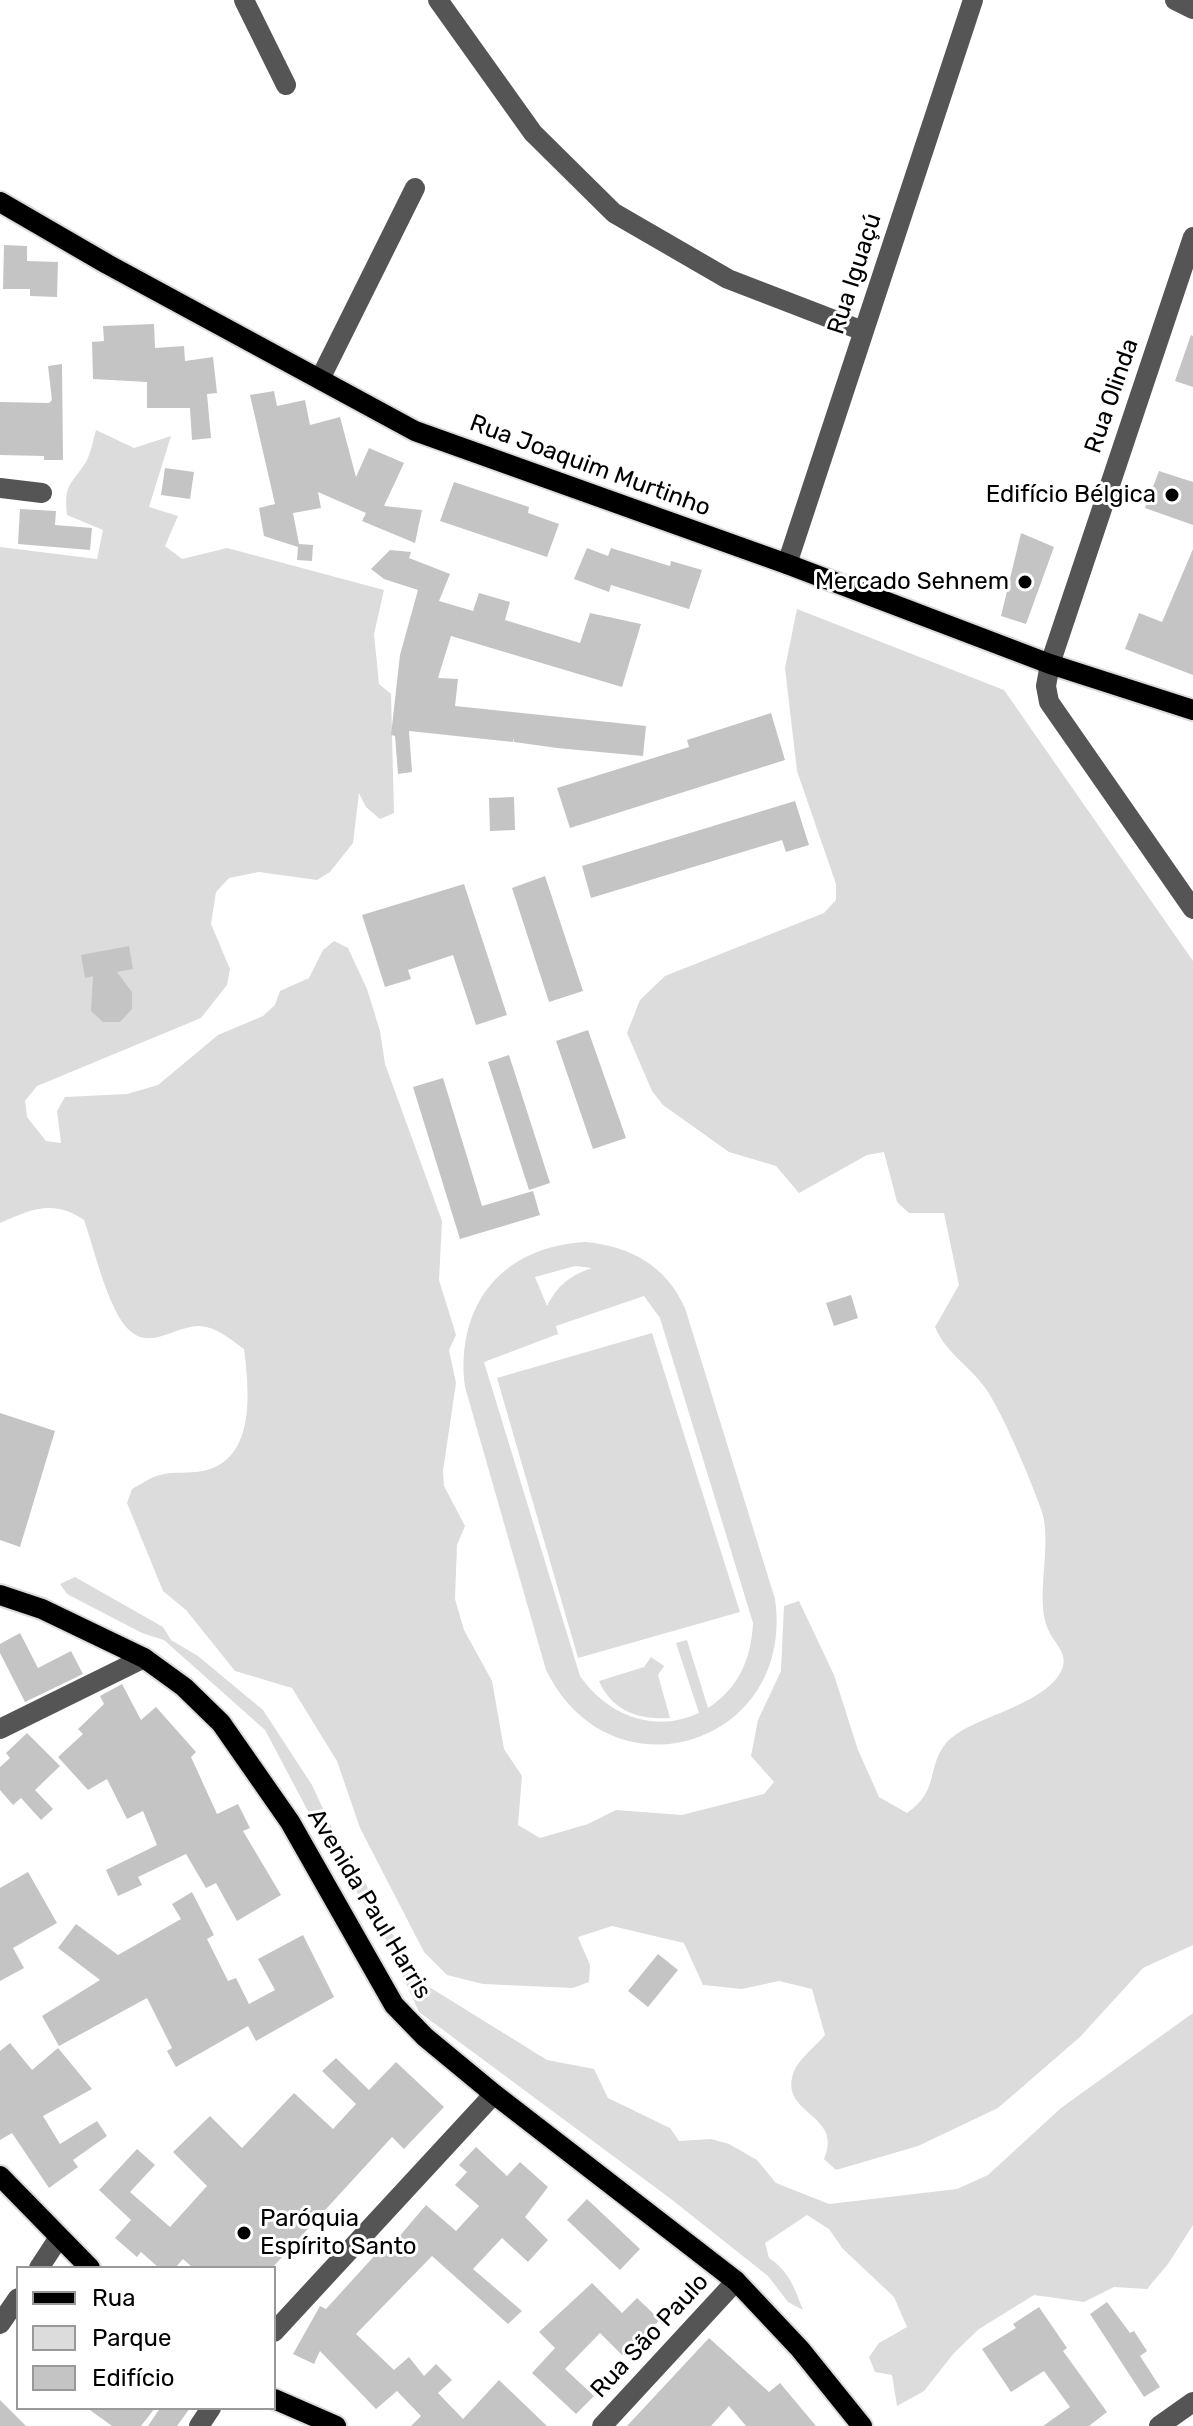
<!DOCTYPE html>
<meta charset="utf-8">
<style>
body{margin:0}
#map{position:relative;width:1193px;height:2426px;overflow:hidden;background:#fff;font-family:Rubik,sans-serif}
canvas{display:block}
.legend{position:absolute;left:16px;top:2266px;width:260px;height:144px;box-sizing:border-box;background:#fff;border:2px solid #999;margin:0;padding:10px 14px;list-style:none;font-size:24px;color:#000}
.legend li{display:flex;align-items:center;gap:16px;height:40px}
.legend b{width:40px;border:2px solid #999}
</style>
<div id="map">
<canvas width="1193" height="2426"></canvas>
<ul class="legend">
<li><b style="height:10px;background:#000"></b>Rua</li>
<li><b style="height:22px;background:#dcdcdc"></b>Parque</li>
<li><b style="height:22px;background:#c4c4c4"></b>Edifício</li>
</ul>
</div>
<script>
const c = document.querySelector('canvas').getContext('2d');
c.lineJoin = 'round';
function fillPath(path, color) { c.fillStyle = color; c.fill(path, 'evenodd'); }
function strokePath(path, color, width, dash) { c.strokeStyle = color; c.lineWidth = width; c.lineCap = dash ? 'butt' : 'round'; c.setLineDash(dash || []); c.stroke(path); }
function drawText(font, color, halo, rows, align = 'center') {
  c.font = font + ' Rubik,sans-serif'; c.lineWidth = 6; c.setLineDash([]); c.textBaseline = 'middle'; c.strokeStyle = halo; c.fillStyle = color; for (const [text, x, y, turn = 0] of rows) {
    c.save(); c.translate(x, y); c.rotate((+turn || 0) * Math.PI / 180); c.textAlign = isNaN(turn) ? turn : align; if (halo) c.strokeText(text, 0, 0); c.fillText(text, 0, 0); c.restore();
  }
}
fillPath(new Path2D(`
 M96,430l38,18 37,-12 -22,71 29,9 -13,30 17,13 45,-11 157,42 -10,44 5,50 12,10 3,119 -14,6 -14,-12 -7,-14 -6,50 -23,29 -13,8 -58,-8 -30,6 -13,14 -5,32 19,45 -3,16 -26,33 -164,68 -12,15 2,16 19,24 15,2 -4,-32 8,-14 62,-3 31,-9 60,-50 45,-19 12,-11 5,-14 29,-13 14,-28 11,-9 14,7 19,41 13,42 5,33 57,157 -3,59 17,55 -7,15 7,33 -13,88 1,15 21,40 -8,19 -2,54 9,31 28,51 12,68 18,27 -4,49 22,13 48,-14 28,-14 66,5 82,-21 10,-12 -23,-26 7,-36 23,-49 3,-65 15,-5 35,74 24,75 21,47 28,16c33,-22 19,-47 40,-71 22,-24 85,-33 110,-64 18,-24 -5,-33 -11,-54 -10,-33 7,-83 -5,-115 -11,-31 -36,-90 -53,-117 -15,-24 -42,-38 -53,-65l24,-42 -15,-72h-35l-12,-11 -13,-50 -17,3 -68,38 -23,-27 -47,-14 -66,-47 -11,-14 -25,-58 13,-33 25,-24 159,-63 12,-13v-16l-39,-113 -12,-103 12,-59 207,81 189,271v984l-50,23 -63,69 -82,71 -80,38 -82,24 -12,-11c20,-45 -44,-44 -31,-85 4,-14 23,-28 32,-39l-13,-46 -33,-8 -37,8 -39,-4 -19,-42 -72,-17 -34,11 12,28 -1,17 -16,6 -90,-4 -36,-9 -23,-23 -64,-124 -23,-67 -45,-73 -57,-17 -49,-61 -23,-19 -36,-88 5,-14c9,-5 19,-12 28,-14 14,-4 29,-1 43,-4 54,-11 46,-82 41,-122 -13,-9 -27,-22 -44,-23 -24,-1 -49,25 -71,4 -21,-20 -35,-82 -45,-110 -30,-21 -53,-11 -84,3v-676l97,12 6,-29 -36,-15c-3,-31 3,-29 19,-53 5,-9 7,-22 10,-32z
 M586,1242c46,5 80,24 99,66l90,291c21,146 -164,204 -229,71l-81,-283c-10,-83 38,-141 121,-145zM575,1266l17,2c-23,8 -34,17 -45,38l-12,-29zM644,1296l16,22 93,305c-2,36 -14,65 -45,85l-21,-68 -11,3 23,70c-45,21 -92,2 -119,-37l-96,-314 74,-28 -2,-8z
 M652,1333l88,279 -162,46 -81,-280z
 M75,1577l88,50 8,13 27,16 65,54 49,75 40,86 12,10 54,99 129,80 47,9 14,29 62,30 9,13 32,-2 18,5 28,16 19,23 53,21 128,-15 31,-14 73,-67 132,-95v212l-25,39 -21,25 -33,-2 -30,15 -50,-7 -55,34 -25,24 -30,38 -27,15 -5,-31 -17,-3 -6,-15 10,-14 28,-16 -13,-30 -51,-48 -14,-20 -22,-14 -42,28 4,15c20,13 26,31 34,52l-15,-8 -20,-26 -97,-77 -252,-187 -38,-83 -54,-82 -62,-117 -101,-90 -22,-7 -75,-39 -7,-10z
 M651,1657l13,9 -6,9 12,43c-31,2 -58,-7 -71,-37l45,-14z`), '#dcdcdc');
fillPath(new Path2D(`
 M4,245l23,1v15l31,1 -1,35 -27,-1v-7h-27z
 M154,324l1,24 29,-2 1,15 28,-4 4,36 -10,1 4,44 -19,2 -2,-32h-43v-26l-54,-3 -1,-37 12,-1 -1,-15z
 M1191,335l2,1v51l-18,-6z
 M62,364l1,96h-19v-4l-44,-1v-53l49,1 3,-3 -4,-34z
 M274,391l3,15 28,-6 5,25 30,-8 16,60 13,-29 35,15 -20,43 38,4 -7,33 -53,-22 4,-8 -48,-21 3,16 -28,5 6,31 14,1 -1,16 -15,-1 1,-13 -34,-11 -5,-28 16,-4 -25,-109z
 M165,468l29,4 -4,27 -29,-4z
 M1159,471l34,11v43l-48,-17z
 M454,482l75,25 -1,6 31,11 -12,33 -107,-36z
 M20,509l36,2 -1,14 37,3 -2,22 -72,-6z
 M1021,533l33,14 -28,77 -25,-8z
 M587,548l21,8 3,-8 59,18 1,-5 31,9 -13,39 -78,-24 -2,7 -35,-13z
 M1193,549v126l-68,-26 14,-36 23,9z
 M390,550l21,2 -2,6 41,16 -11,27 34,10 6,-18 31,9 -5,18 75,23 10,-30 51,11 -19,63 -171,-51 -13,42 20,1 -3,27 191,20 -3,30 -86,-8 -43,-6 -1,-4v4l-104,-11 3,41 -14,2 -3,-38 -4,-1 9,-80 18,-65 -34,-11 -13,-10z
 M771,713l14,47 -215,68 -13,-40 132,-41 -2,-7z
 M514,797l1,33 -25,1 -1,-33z
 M795,801l14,44 -23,7 -4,-12 -191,58 -9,-32z
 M545,876l38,115 -34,11 -37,-114z
 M464,884l43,131 -31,10 -23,-70 -45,15 3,9 -26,8 -23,-72z
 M129,946l4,23 -16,3 15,20v17l-12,13h-17l-12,-11 2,-35 -8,2 -4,-23z
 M588,1030l38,108 -33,11 -37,-108z
 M509,1055l41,128 -21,7 -41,-128z
 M443,1078l39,128 51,-15 7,24 -80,24 -47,-152z
 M851,1295l7,23 -24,8 -8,-23z
 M0,1413l55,18 -35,116 -20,-7z
 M20,1633l18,35 33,-17 12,23 -58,28 -25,-49v-9z
 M122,1684l19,36 15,-13 40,45 -5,5 26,57 21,-10 12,24 -7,3 38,64 -44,26 -21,-38 -10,5 -20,-34 -48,23 4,8 -24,11 -12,-26 51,-25 -14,-34 -16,8 -20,-40 -19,11 -30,-33 25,-23 -5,-5 26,-25 -4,-8z
 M27,1733l33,33 -25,24 18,19 -12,11 -20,-22 -8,7 -13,-15v-23l10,-9 -4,-5z
 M28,1872l29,51 -44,25 11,20 -24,13v-93z
 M192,1892l22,43 -7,4 21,42 8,-3 13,26 26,-14 -17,-31 45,-24 31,62 -78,44 -8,-15 -72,41 -9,-16 5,-3 -25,-50 -88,48 -17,-30 58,-36 -42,-32 18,-24 42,31 63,-36 -9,-15z
 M658,1954l20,16 -30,37 -20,-16z
 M10,2043l22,27 26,-22 34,41 -49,27 17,28 37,-23 10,15 -34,24 5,7 -29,21 -37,-55 -12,7v-89z
 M336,2058l33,32 27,-28 48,45 -40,42 -12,-12 -120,131h-79l-10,-9 -8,9h-16l-18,-16 -4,5 -22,-19 16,-18 -32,-30 38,-41 18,16 -25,27 40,35 37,-41 -34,-34 37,-36 32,32 52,-55 39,36 23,-25 -34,-33z
 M476,2147l31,29 13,-14 28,25 -23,30 23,23 -20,22 -26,-24 -29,31 49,42 -14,13 -76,-68 -76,78 38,36 15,-13 15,19 12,-12 16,16 -14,13 25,26 36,-39 48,46h-136l10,-10 -24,-25 -21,18 -56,-58 -6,13 -21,-10 27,-48 6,3 50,-55 5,4 45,-53 30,26 23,-25 -24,-21 12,-13 -8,-7z
 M587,2199l53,50 -20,21 -53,-50z
 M592,2283l30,30 15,-15 23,22 -38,35 -22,-22 -35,36 29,27 -18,18 -44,-41 23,-25 -16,-16z
 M1107,2302l23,31 4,-2 13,20 -7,5 20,31 -16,10 -54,-83z
 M1039,2307l28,41 -4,3 44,61 -18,14h-46l27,-19 -26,-36 -33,21 -29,-43 34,-21 -3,-4z
 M709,2338l60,54 11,-9 36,43h-70l-17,-20 -18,20h-84z
 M0,2400l26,26h-26z
 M87,2408h68l-14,18h-29z
 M160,2408h30l-13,18h-29z`), '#c4c4c4');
const major = new Path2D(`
 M0,202l107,62 308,167 372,133 263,100 143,46
 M0,1595l42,14 102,49 40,29 37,36 69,99 104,183 31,32 69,57 242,187 64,68 62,77
 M0,2176l90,92
 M274,2399l62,27`);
strokePath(major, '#dbdbdb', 24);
strokePath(new Path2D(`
 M244,0l42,85
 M438,0l95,133 81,80 114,66 135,52
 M1175,0l18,9
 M1193,237l-143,427 -4,22 3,16 144,207
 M320,379l95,-191
 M0,488l42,5
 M787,564l186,-564
 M0,1729l144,-71
 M39,2268l19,-29
 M0,2324l18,-26
 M274,2332l220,-238
 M199,2426l12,-18
 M602,2426l134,-145
 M1159,2426l34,-24`), '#555', 20);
strokePath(major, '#000', 20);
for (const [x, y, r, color] of [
 [1172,495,8,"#000"],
 [1025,582,8,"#000"],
 [244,2233,8,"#000"]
]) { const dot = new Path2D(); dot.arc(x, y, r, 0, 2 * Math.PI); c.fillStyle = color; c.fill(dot); strokePath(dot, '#fff', 3); }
drawText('24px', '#000', '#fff', [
 ["Rua Iguaçú",855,274,-72],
 ["Rua Olinda",1112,396,-71],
 ["Rua Joaquim Murtinho",590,466,20],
 ["Avenida Paul Harris",369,1904,59],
 ["Rua São Paulo",650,2336,-47]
]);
drawText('24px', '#000', '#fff', [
 ["Edifício Bélgica",1156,495],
 ["Mercado Sehnem",1009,582],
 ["Paróquia",260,2219,"left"],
 ["Espírito Santo",260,2247,"left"]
], 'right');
</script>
